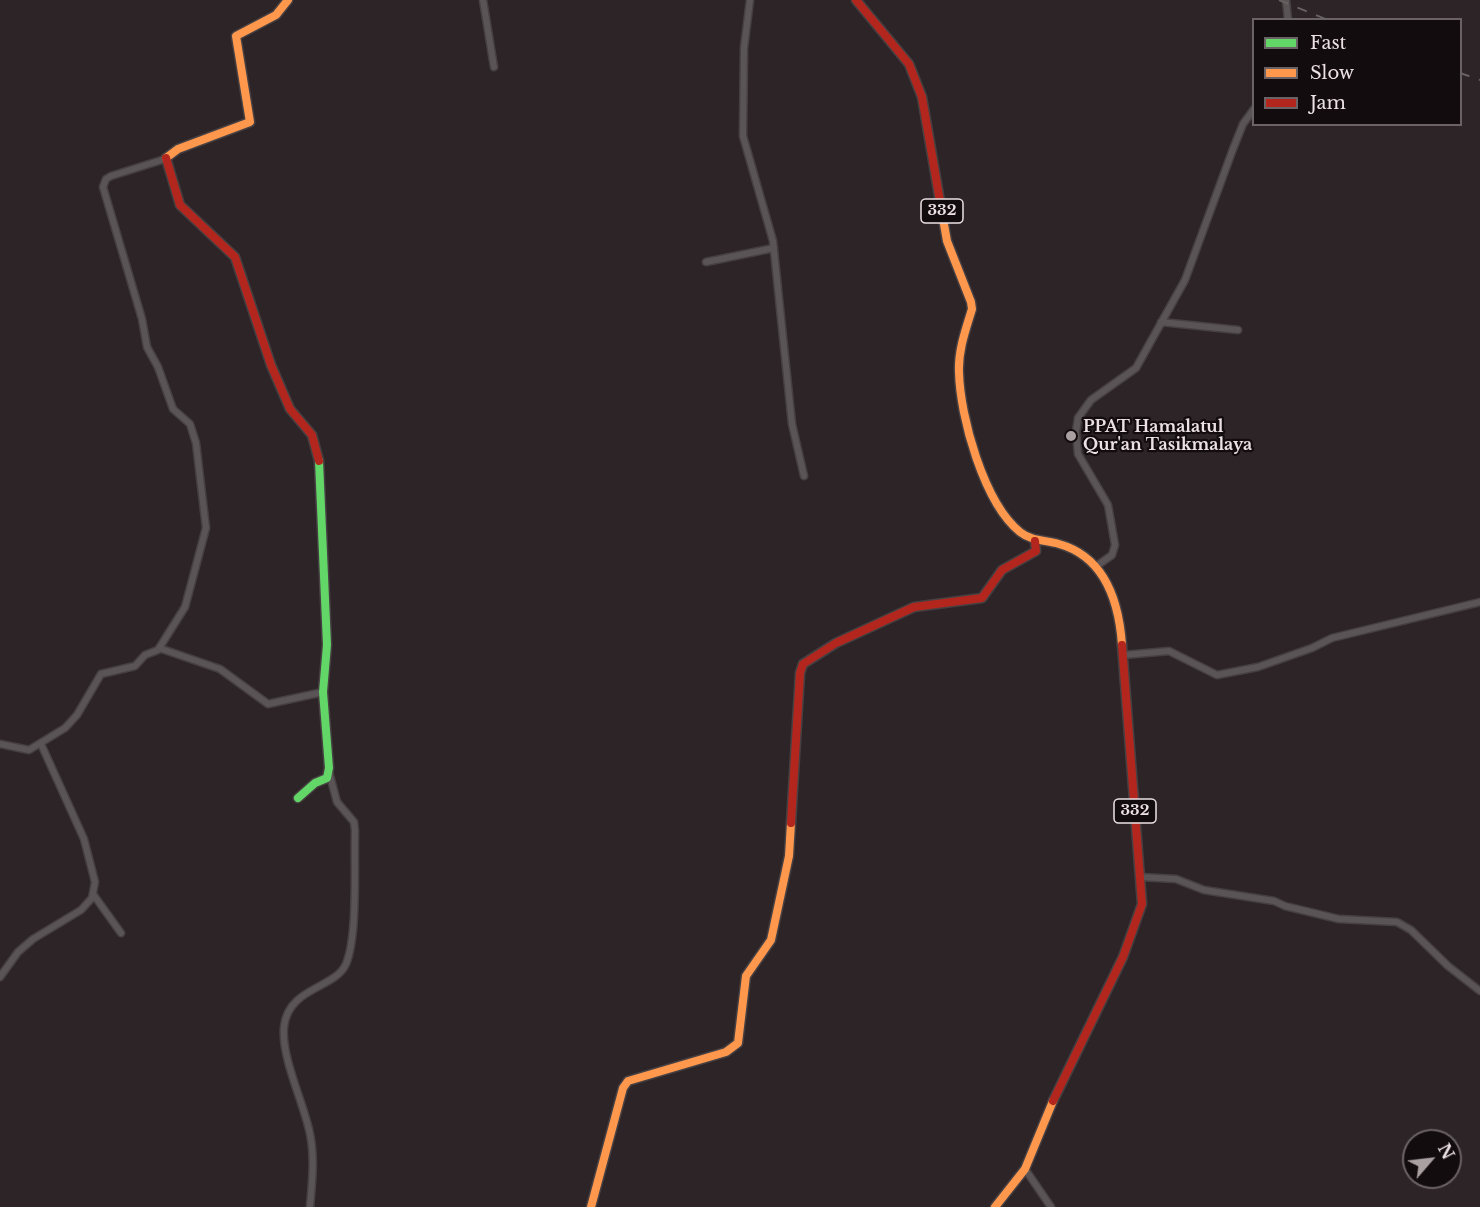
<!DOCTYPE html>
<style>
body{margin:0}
#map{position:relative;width:1480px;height:1207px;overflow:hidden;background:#2c2426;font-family:"Libre Baskerville",serif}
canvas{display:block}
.legend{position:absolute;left:1252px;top:18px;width:210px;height:108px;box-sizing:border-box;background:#130c0e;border:2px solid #6a6264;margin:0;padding:8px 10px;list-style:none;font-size:18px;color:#ece2e5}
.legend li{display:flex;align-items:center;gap:12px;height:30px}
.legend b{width:30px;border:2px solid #6a6264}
.north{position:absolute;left:1402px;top:1129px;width:60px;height:60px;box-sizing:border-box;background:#130c0e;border:2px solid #6a6264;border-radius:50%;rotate:62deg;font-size:16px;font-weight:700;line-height:24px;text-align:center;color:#ece2e5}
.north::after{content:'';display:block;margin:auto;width:21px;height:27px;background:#a9a0a2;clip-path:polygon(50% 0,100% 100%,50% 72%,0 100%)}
</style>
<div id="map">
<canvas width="1480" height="1207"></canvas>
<ul class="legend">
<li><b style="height:8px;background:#63d668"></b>Fast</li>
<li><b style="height:8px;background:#ff974d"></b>Slow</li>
<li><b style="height:8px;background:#b3261e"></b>Jam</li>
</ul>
<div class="north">N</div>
</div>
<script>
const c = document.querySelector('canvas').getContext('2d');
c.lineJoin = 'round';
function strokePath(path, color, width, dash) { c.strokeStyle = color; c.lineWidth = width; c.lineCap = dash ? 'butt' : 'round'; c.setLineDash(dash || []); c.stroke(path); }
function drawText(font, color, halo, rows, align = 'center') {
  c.font = font + ' "Libre Baskerville",serif'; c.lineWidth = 4.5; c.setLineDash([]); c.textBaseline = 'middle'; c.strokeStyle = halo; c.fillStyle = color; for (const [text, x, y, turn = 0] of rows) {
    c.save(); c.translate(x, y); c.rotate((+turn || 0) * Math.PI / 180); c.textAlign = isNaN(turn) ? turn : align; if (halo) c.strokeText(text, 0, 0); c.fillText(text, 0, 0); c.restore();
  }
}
const street = new Path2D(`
 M483,0l11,67
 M750,0l-6,48 -1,88 30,105 19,183 12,52
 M1286,0l2,20
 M706,262l68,-14
 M1161,322l77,8
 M1098,565l14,-10 3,-10 -7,-40 -30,-51 -2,-22 2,-14 13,-18 45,-32 49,-88 48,-131 10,-25 11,-15
 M159,648l61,21 48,35 55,-12
 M1124,655l45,-4 48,24 41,-8 54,-19 20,-10 148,-36
 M0,744l29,6 36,-22 12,-13 24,-41 34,-8 10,-11 13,-5 27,-43 21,-79 -10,-85 -6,-19 -17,-15 -15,-42 -11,-20 -5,-28 -39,-132 3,-8 5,-3 54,-17
 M1140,877l36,2 28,11 70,11 11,5 54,13 58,3 14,8 37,36 32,25
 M93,894l28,39
 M0,977l18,-25 15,-13 48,-29 11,-12 3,-16 -11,-43 -43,-95
 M1025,1169l26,38
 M310,1207c2,-24 5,-49 0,-73 -6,-31 -29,-76 -26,-107 4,-40 51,-38 62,-63 12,-29 8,-99 9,-133l-1,-9 -17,-20 -8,-30`);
const fast = new Path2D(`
 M298,798l17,-15 12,-5 2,-10 -6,-76 4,-47 -8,-184`);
const slow = new Path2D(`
 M166,158l12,-9 72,-27 -14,-86 40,-21 12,-15
 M942,213l5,28 24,61 1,7c-6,20 -14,41 -13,63 1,45 25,131 61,160 11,9 26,8 39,12 46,13 60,58 63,101
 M591,1207l32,-119 5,-7 98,-29 12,-9 8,-67 25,-36 18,-84 2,-33
 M995,1207l30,-38 28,-68`);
const jam = new Path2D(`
 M856,0l53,64 13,33 20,116
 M166,158l14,47 55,52 36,108 19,44 22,26 7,26
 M791,823l9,-150 3,-9 33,-21 78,-36 68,-9 20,-28 34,-19 -1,-10
 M1053,1101l70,-144 19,-53 -20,-259`);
strokePath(street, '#474042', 9);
strokePath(fast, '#474042', 11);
strokePath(slow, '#474042', 11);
strokePath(jam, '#474042', 11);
strokePath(street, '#5a5456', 6);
strokePath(fast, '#63d668', 8);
strokePath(slow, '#ff974d', 8);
strokePath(jam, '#b3261e', 8);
strokePath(new Path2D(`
 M1279,0l49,20
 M1460,73l20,7`), '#676162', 2, [10, 10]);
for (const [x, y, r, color] of [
 [1071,436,6,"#a9a0a2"]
]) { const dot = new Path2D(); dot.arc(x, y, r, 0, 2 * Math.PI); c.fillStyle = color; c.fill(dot); strokePath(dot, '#130c0e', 2); }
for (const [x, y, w] of [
 [942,211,42],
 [1135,811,42]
]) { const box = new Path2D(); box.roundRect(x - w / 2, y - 12, w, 24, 4.5); c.fillStyle = '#130c0e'; c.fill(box); strokePath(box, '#ece2e5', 1.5); }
drawText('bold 15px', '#ece2e5', null, [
 ["332",942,211],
 ["332",1135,811]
]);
drawText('bold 16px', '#ece2e5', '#130c0e', [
 ["PPAT Hamalatul",1083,427],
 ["Qur'an Tasikmalaya",1083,445]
], 'left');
</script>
